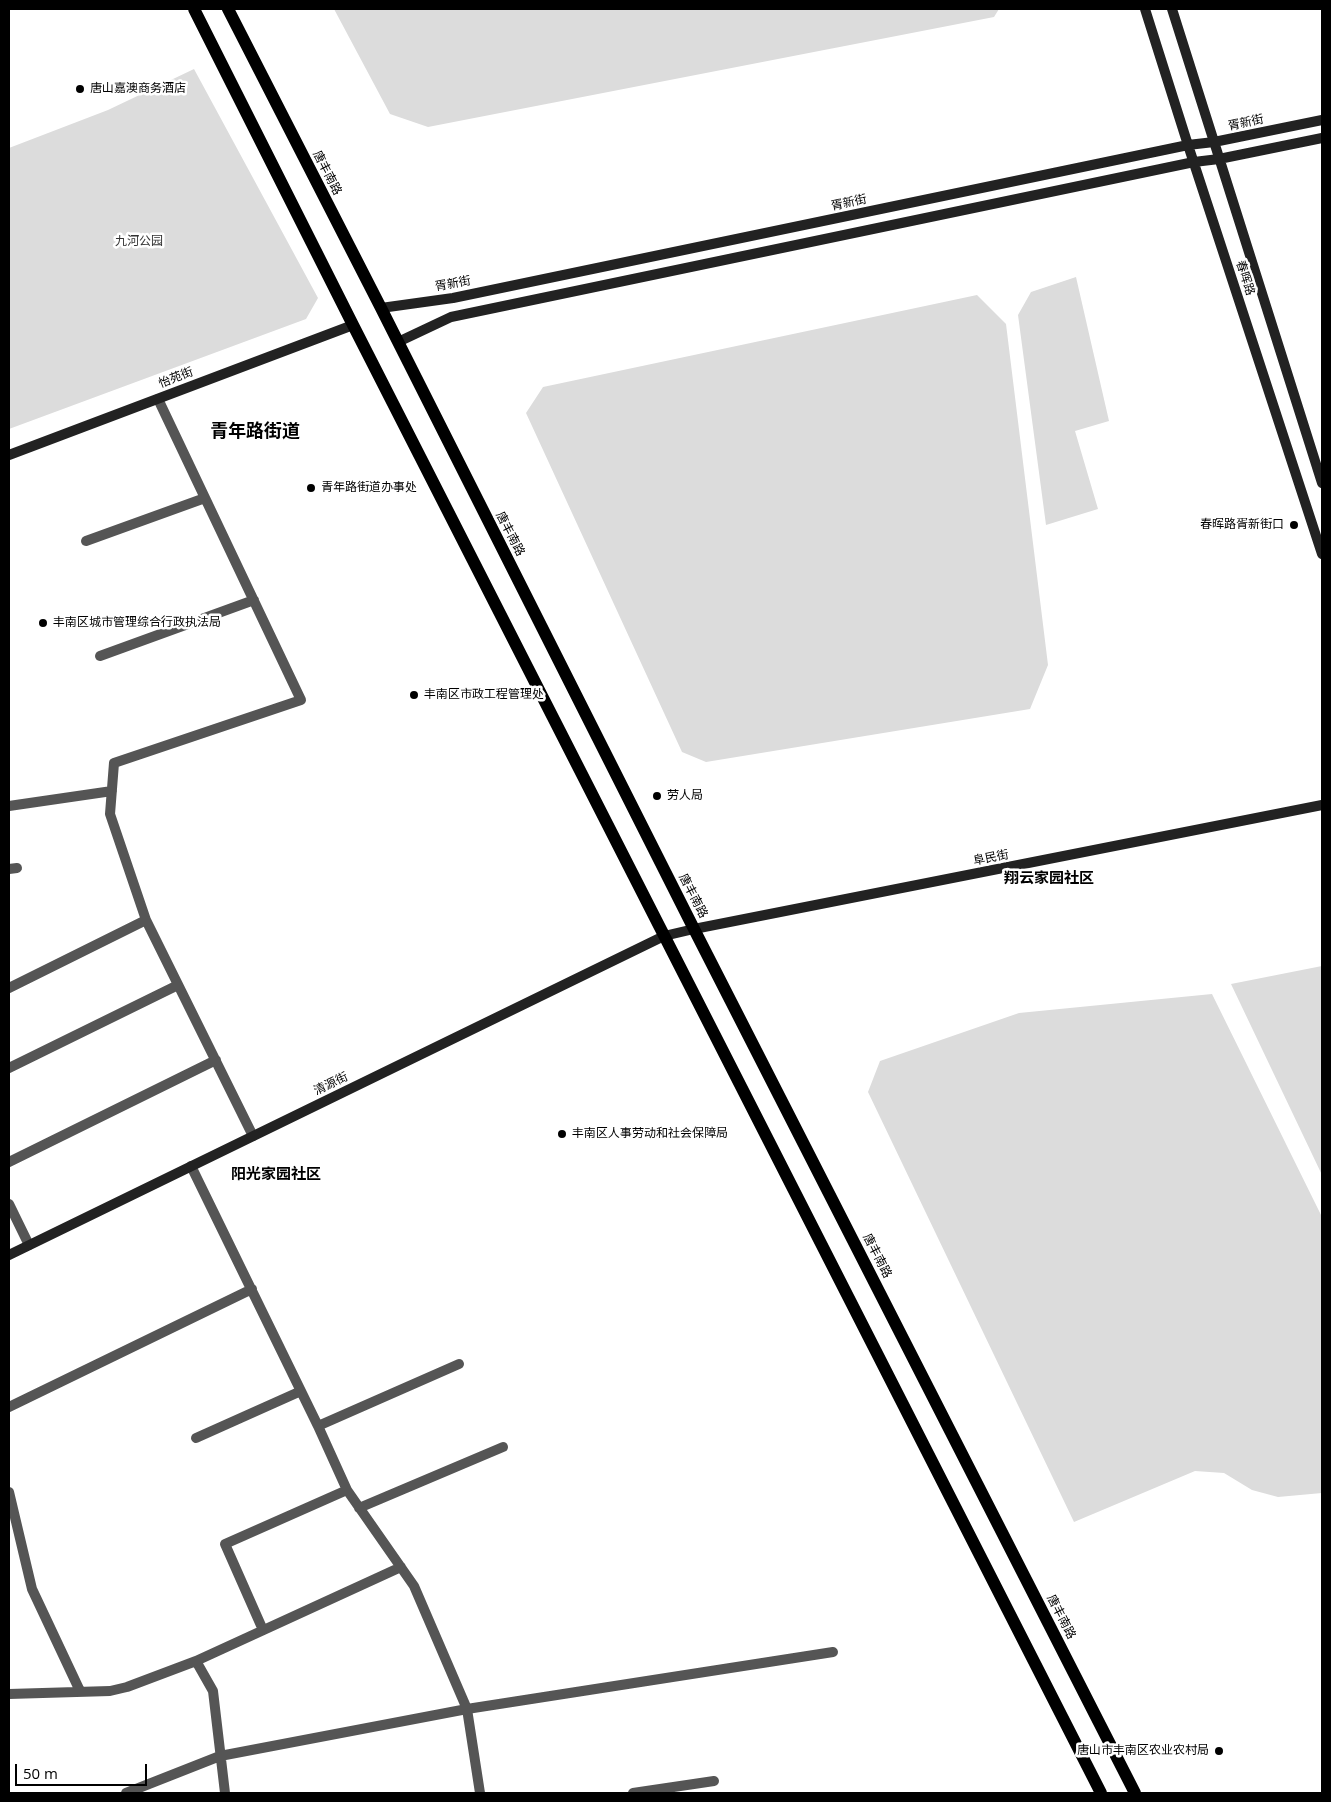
<!DOCTYPE html>
<meta charset="utf-8">
<style>
body{margin:0}
#map{position:relative;width:1331px;height:1802px;overflow:hidden;background:#fff;font-family:"Open Sans",sans-serif}
canvas{display:block}
.frame{position:absolute;inset:0;border:10px solid #000;pointer-events:none}
.scale{position:absolute;left:15px;top:1764px;width:132px;height:22px;box-sizing:border-box;border:2px solid #000;border-top:0;padding-left:6px;font-size:15px;line-height:18px;white-space:nowrap;color:#000;-webkit-text-stroke:4px #fff;paint-order:stroke}
</style>
<div id="map">
<canvas width="1331" height="1802"></canvas>
<div class="frame"></div>
<div class="scale">50 m</div>
</div>
<script>
const c = document.querySelector('canvas').getContext('2d');
c.lineJoin = 'round';
function fillPath(path, color) { c.fillStyle = color; c.fill(path, 'evenodd'); }
function strokePath(path, color, width, dash) { c.strokeStyle = color; c.lineWidth = width; c.lineCap = dash ? 'butt' : 'round'; c.setLineDash(dash || []); c.stroke(path); }
function drawText(font, color, halo, rows, align = 'center') {
  c.font = font + ' "Open Sans","Noto Sans SC",sans-serif'; c.lineWidth = 5; c.setLineDash([]); c.textBaseline = 'middle'; c.strokeStyle = halo; c.fillStyle = color; for (const [text, x, y, turn = 0] of rows) {
    c.save(); c.translate(x, y); c.rotate((+turn || 0) * Math.PI / 180); c.textAlign = isNaN(turn) ? turn : align; if (halo) c.strokeText(text, 0, 0); c.fillText(text, 0, 0); c.restore();
  }
}
fillPath(new Path2D(`
 M334,9h665l-5,8 -566,110 -38,-13z
 M194,69l124,229 -12,21 -297,110v-281l99,-38z
 M1076,277l33,144 -34,10 23,78 -52,16 -28,-210 13,-23z
 M977,295l29,29 42,341 -18,44 -324,53 -24,-10 -156,-339 17,-26z
 M1322,966v209l-91,-191z
 M1212,994l110,223v276l-44,4 -26,-7 -28,-17 -29,-2 -121,51 -206,-430 12,-31 139,-48z`), '#dcdcdc');
strokePath(new Path2D(`
 M86,541l119,-43
 M100,656l154,-56
 M9,806l103,-15
 M9,869l8,-1
 M146,920l-36,-106 4,-51 187,-63 -143,-301
 M9,988l137,-68 107,216
 M9,1068l169,-83
 M9,1162l207,-102
 M191,1166l127,260 29,64 67,96 53,123 13,84
 M9,1204l20,41
 M9,1407l243,-118
 M318,1426l141,-62
 M196,1438l105,-47
 M9,1492l23,97 48,102
 M359,1508l144,-61
 M263,1630l-38,-86 122,-54
 M196,1661l17,30 12,102
 M9,1694l101,-3 17,-4 69,-26 205,-94
 M126,1793l94,-37 247,-47 366,-57
 M633,1793l81,-12`), '#555', 10);
strokePath(new Path2D(`
 M1145,9l43,136 134,409
 M1172,9l150,474
 M381,308l72,-10 735,-153 26,-3 108,-22
 M398,342l53,-25 743,-155 25,-3 103,-21
 M9,455l344,-130
 M9,1255l655,-319 30,-7 628,-124`), '#222', 10);
strokePath(new Path2D(`
 M194,9l159,316 748,1468
 M228,9l153,299 313,621 441,864`), '#000', 12);
for (const [x, y, r, color] of [
 [80,89,5,"#000"],
 [311,488,5,"#000"],
 [1294,525,5,"#000"],
 [43,623,5,"#000"],
 [414,695,5,"#000"],
 [657,796,5,"#000"],
 [562,1134,5,"#000"],
 [1219,1751,5,"#000"]
]) { const dot = new Path2D(); dot.arc(x, y, r, 0, 2 * Math.PI); c.fillStyle = color; c.fill(dot); strokePath(dot, '#fff', 2); }
drawText('12px', '#000', '#fff', [
 ["唐山嘉澳商务酒店",90,89],
 ["青年路街道办事处",321,488],
 ["春晖路胥新街口",1284,525,"right"],
 ["丰南区城市管理综合行政执法局",53,623],
 ["丰南区市政工程管理处",424,695],
 ["劳人局",667,796],
 ["丰南区人事劳动和社会保障局",572,1134],
 ["唐山市丰南区农业农村局",1209,1751,"right"]
], 'left');
drawText('12px', '#000', '#fff', [
 ["胥新街",1246,123,-12],
 ["唐丰南路",327,173,63],
 ["胥新街",849,203,-12],
 ["春晖路",1245,278,72],
 ["胥新街",453,284,-10],
 ["怡苑街",176,378,-21],
 ["唐丰南路",510,534,63],
 ["阜民街",991,858,-11],
 ["唐丰南路",693,896,63],
 ["清源街",331,1084,-26],
 ["唐丰南路",877,1256,63],
 ["唐丰南路",1061,1617,63]
]);
drawText('12px', '#333', '#fff', [
 ["九河公园",139,242]
]);
drawText('bold 15px', '#000', '#fff', [
 ["翔云家园社区",1049,879],
 ["阳光家园社区",276,1175]
]);
drawText('bold 18px', '#000', '#fff', [
 ["青年路街道",255,432]
]);
</script>
